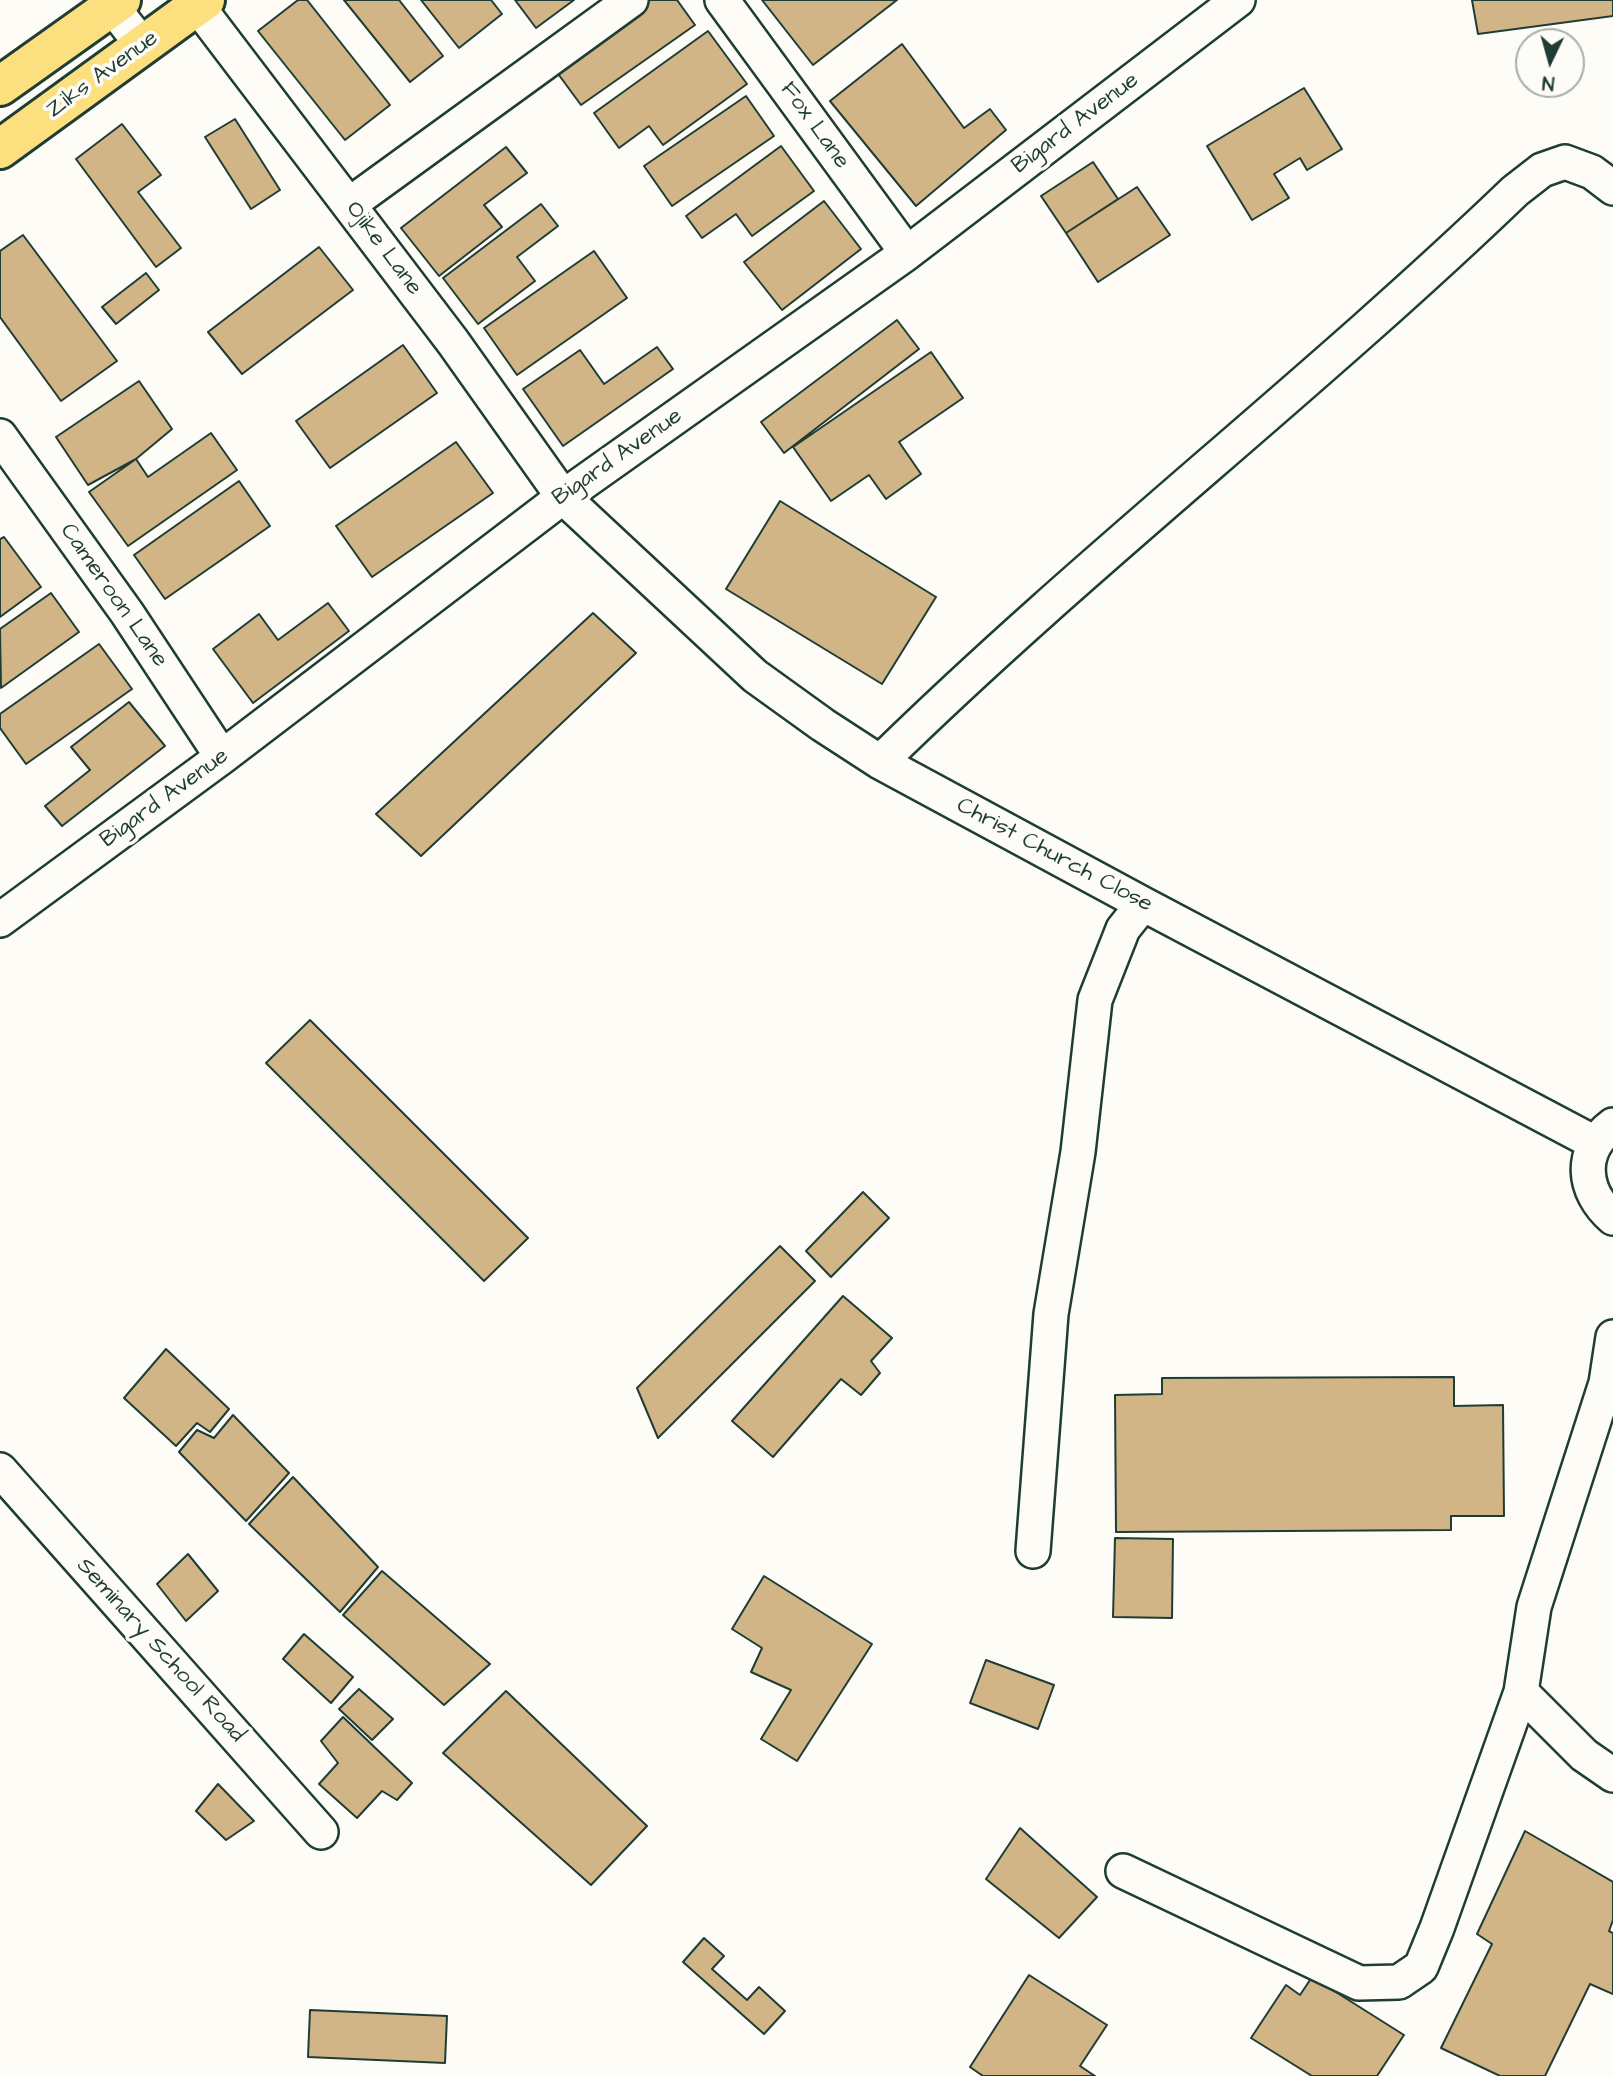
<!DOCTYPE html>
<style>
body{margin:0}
#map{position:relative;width:1613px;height:2076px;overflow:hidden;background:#fdfcf7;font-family:"Architects Daughter",sans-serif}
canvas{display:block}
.north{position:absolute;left:1515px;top:28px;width:70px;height:70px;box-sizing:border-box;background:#fdfcf7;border:2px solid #a4b0a9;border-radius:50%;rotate:185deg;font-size:19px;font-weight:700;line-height:28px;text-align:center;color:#1f3d34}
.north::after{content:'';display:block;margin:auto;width:24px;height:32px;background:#1f3d34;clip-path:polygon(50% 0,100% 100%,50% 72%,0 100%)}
</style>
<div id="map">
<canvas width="1613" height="2076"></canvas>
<div class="north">N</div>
</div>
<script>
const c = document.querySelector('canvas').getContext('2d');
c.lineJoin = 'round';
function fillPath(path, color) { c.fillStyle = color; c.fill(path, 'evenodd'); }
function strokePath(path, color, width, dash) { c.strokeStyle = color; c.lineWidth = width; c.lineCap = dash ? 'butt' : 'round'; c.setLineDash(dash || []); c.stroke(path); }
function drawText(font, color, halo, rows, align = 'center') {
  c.font = font + ' "Architects Daughter",sans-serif'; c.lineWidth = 7; c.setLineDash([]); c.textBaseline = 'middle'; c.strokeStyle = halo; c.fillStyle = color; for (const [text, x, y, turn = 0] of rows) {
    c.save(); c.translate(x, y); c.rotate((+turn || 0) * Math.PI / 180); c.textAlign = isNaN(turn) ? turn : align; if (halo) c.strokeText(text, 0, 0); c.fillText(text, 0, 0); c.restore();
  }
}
const building = new Path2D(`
 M298,0h9l83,105 -45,35 -87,-109z
 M344,0h55l44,56 -33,26z
 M421,0h70l11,14 -43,34z
 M515,0h59l-38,28z
 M648,0h29l18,25 -114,80 -28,-38z
 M762,0h135l-84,65z
 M1472,0h141v16l-135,18z
 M708,31l39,53 -84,61 -14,-19 -30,22 -25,-35z
 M902,44l62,84 26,-19 16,21 -90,76 -86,-105z
 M1304,88l38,61 -35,21 -7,-12 -26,16 15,24 -37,22 -45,-74z
 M746,96l28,40 -102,70 -28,-40z
 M235,119l45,71 -29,19 -46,-72z
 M122,124l39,51 -23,17 43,56 -25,19 -80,-108z
 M781,146l33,45 -62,45 -16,-22 -34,24 -16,-22z
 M506,147l21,26 -43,32 18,22 -63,49 -38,-48z
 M1093,162l25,37 -52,34 -25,-37z
 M1137,187l33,48 -72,47 -32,-49z
 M824,201l37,48 -79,61 -38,-48z
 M541,204l17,22 -41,31 18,24 -57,43 -35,-46z
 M23,235l94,126 -56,40 -61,-84v-66z
 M319,247l34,43 -111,84 -34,-42z
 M594,251l33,47 -110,77 -33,-47z
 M146,273l13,17 -43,34 -14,-17z
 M897,320l22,29 -135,104 -23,-31z
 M403,345l34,48 -107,75 -34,-47z
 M657,347l16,22 -110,77 -40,-57 57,-39 24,34z
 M931,352l32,46 -64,44 22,32 -35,25 -17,-24 -38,26 -38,-54z
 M139,381l33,48 -36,30 -48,26 -32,-48z
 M211,433l26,37 -109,76 -39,-54 47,-33 12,18z
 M456,442l37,51 -121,84 -36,-51z
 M239,481l31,45 -105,73 -31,-44z
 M780,501l156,96 -54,87 -156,-95z
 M4,537l37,50 -41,30v-78z
 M51,593l28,39 -78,56 -1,-59z
 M328,603l21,28 -96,72 -40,-54 46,-35 19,26z
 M593,613l43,40 -215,203 -45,-42z
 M99,644l33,45 -106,75 -26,-36v-14z
 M129,702l36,44 -103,80 -17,-20 45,-36 -19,-23z
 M310,1020l218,218 -44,43 -218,-218z
 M863,1192l26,26 -58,59 -25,-26z
 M780,1246l35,35 -157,157 -21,-50z
 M843,1296l49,42 -21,23 9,12 -19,22 -20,-16 -68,78 -41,-36z
 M166,1349l63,60 -19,23 -13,-9 -21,23 -52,-48z
 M1454,1377v29l49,-1 1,111h-53v14l-335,2 -1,-137 47,-1v-16z
 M233,1415l56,58 -43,48 -67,-69 18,-22 17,8z
 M293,1477l85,90 -38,45 -91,-88z
 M1115,1538l58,1 -1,79 -59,-1z
 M188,1554l30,37 -32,30 -29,-37z
 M382,1571l108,93 -46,41 -101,-90z
 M764,1576l108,68 -75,117 -36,-22 30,-49 -40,-18 11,-24 -30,-19z
 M304,1634l49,43 -22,26 -48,-44z
 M986,1660l68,25 -16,44 -68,-26z
 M359,1689l34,30 -21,21 -33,-31z
 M506,1691l141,135 -56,59 -148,-132z
 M343,1717l69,66 -15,17 -15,-9 -25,27 -38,-34 19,-21 -17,-22z
 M218,1784l36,37 -28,19 -30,-29z
 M1020,1828l77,69 -38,41 -73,-59z
 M1525,1831l88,51v38l-4,11 4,2v61l-23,-10 -45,92h-45l-59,-28 51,-104 -15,-10z
 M704,1938l20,18 -12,13 35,31 12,-13 26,24 -21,23 -81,-72z
 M1029,1975l78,50 -27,41 15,10h-112l-13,-9z
 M1312,1977l92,58 -27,41h-65l-61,-38 35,-53 14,10z
 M310,2010l137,6 -2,47 -137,-6z`);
fillPath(building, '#d2b587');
strokePath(building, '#1f3d34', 2);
const minor = new Path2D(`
 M107,0l36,46
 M193,0l260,342 110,155 192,179 68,49 57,37 263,142 452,239
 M722,0l185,253
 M350,204l281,-204
 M0,436l127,177 95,144
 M880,762c204,-200 430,-374 635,-571l27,-21 23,-8 27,10 21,16
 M0,920l222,-163 341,-260 344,-244 331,-253
 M1613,1125c-35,26 -31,66 0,93
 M0,1470l321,362
 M1033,1551l18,-237 27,-162 17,-152 28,-71 20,-25
 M1521,1692l63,63 29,20
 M1123,1871l236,112 40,-1 22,-15 16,-39 84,-236 13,-85 72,-224 7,-46`);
const primary = new Path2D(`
 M0,86l121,-86
 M0,149l205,-149`);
strokePath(minor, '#1f3d34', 38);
strokePath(primary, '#1f3d34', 44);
strokePath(minor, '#fdfcf7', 33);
strokePath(primary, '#fce080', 38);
drawText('23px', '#1f3d34', '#fdfcf7', [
 ["Ziks Avenue",103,75,-36],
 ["Bigard Avenue",1076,124,-37],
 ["Fox Lane",814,126,54],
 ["Ojike Lane",383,249,53],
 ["Bigard Avenue",618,458,-35],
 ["Cameroon Lane",113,596,55],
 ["Bigard Avenue",165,799,-36],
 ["Christ Church Close",1054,856,28],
 ["Seminary School Road",160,1651,48]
]);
</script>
